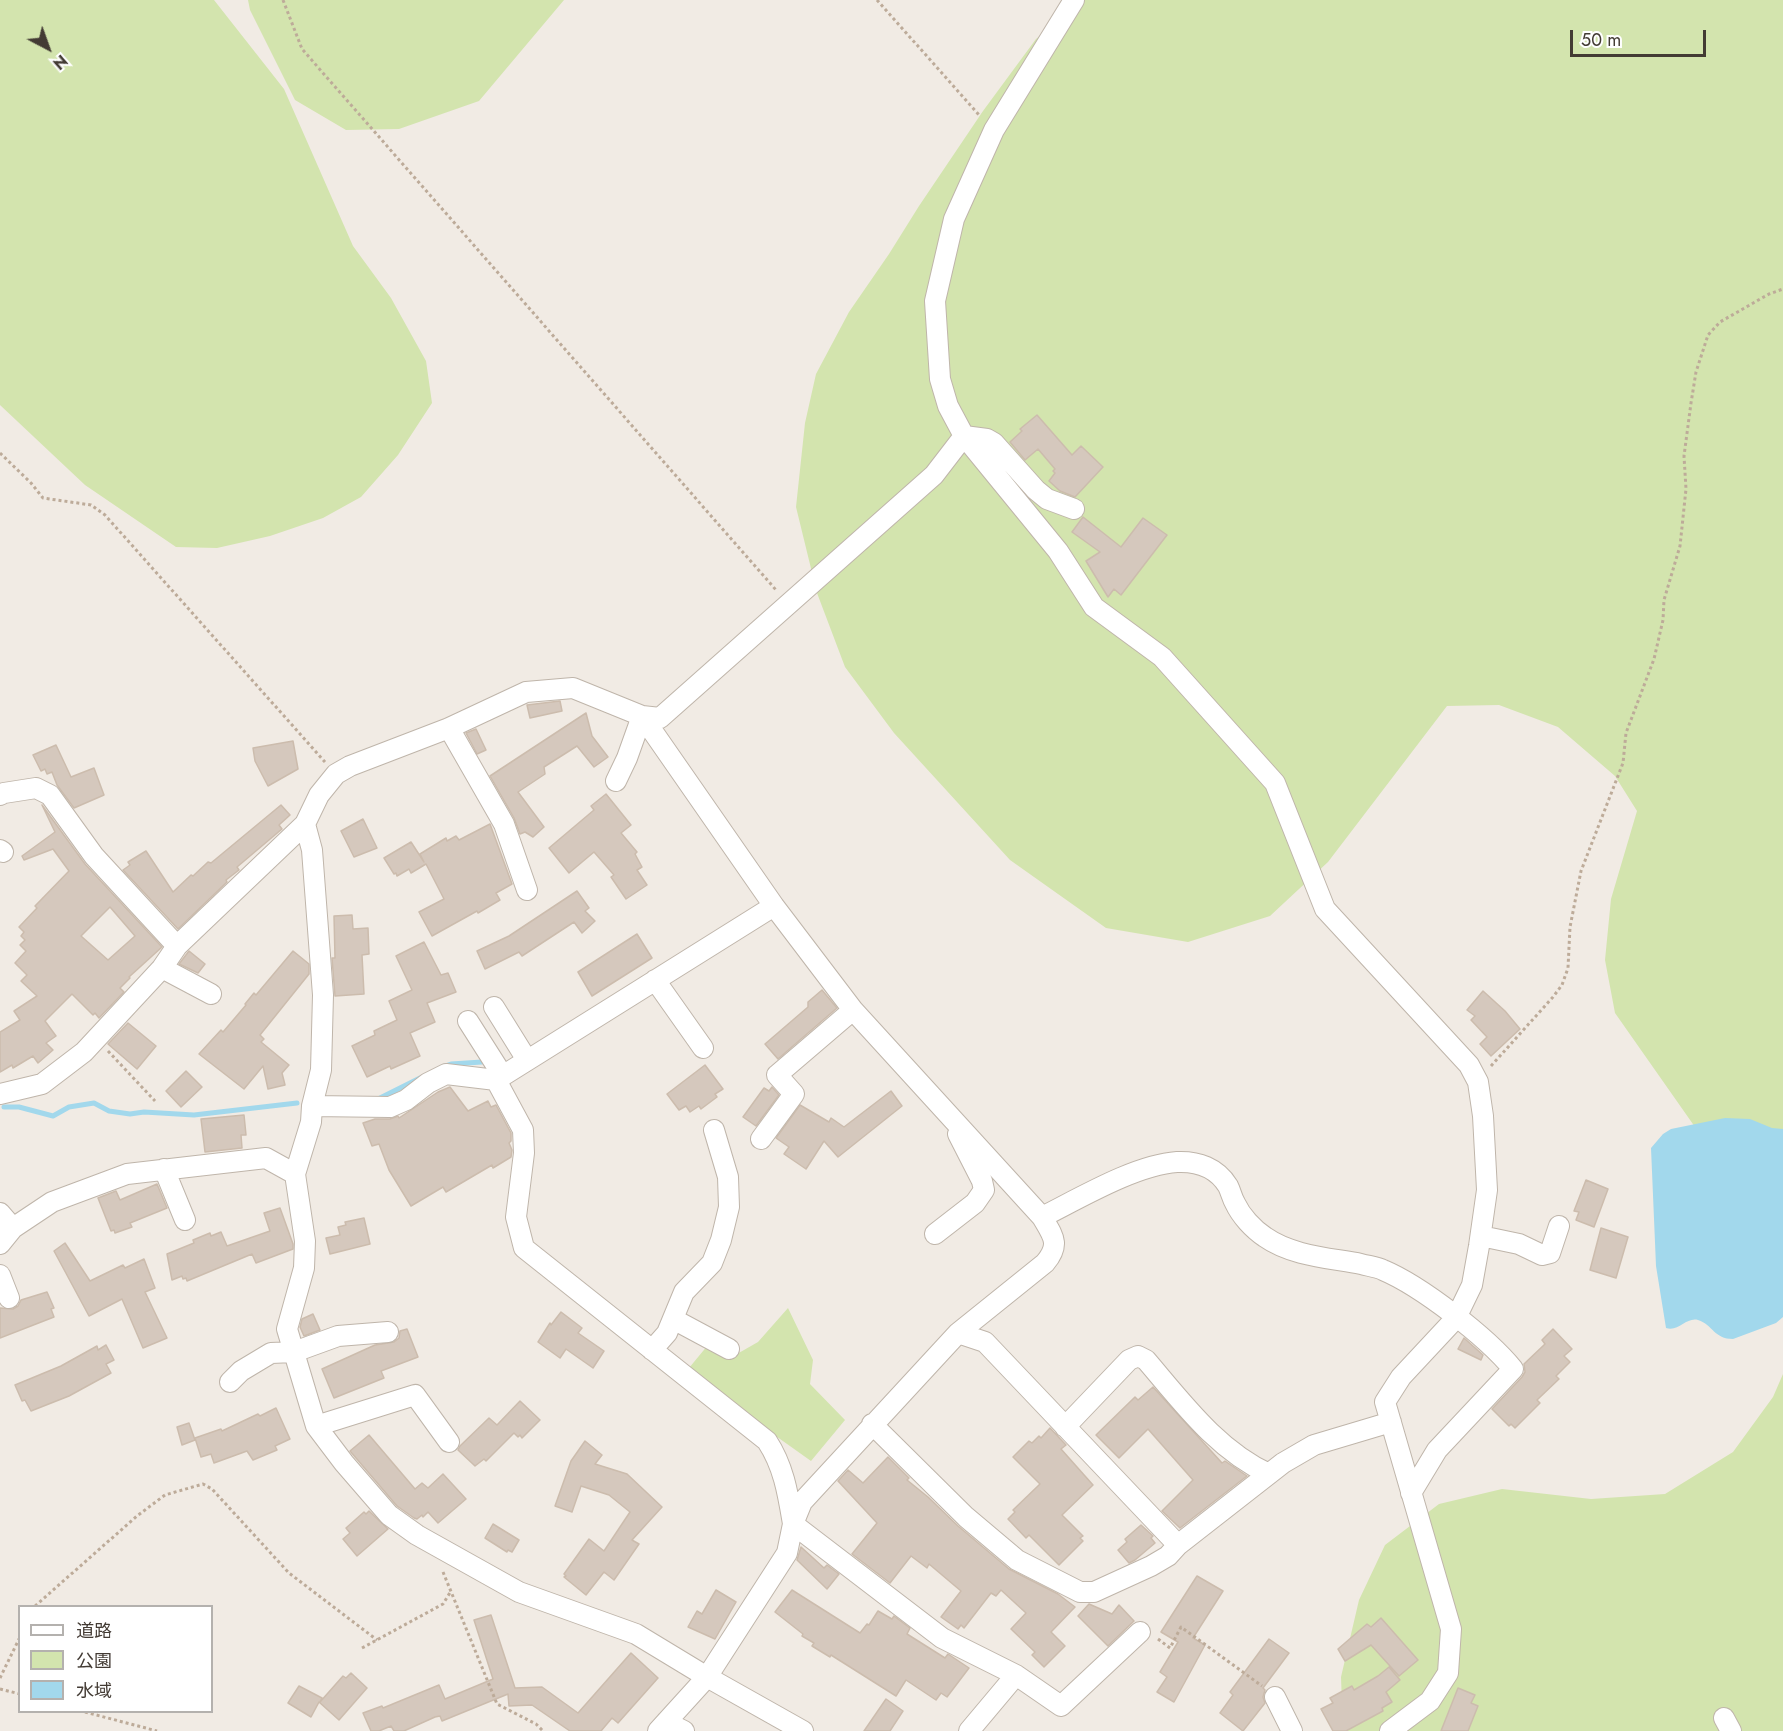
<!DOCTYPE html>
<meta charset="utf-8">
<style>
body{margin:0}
#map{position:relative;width:1783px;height:1731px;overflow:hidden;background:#f1ebe4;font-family:Jost,"Noto Sans JP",sans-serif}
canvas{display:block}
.legend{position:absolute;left:18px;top:1605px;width:195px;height:108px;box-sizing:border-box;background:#fff;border:2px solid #b4b1ae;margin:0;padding:8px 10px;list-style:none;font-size:18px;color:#433b34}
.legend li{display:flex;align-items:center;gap:12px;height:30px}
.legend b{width:30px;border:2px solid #b4b1ae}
.north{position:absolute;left:18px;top:18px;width:60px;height:60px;-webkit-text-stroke:4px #fff;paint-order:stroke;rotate:139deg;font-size:16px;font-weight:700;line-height:24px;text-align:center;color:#433b34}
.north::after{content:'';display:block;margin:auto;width:21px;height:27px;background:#433b34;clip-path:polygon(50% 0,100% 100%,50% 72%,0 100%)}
.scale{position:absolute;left:1570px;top:30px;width:136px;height:27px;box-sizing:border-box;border:3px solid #433b34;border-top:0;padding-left:8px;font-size:18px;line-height:21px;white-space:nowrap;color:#433b34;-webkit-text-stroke:4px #fff;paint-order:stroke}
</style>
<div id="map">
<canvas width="1783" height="1731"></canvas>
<ul class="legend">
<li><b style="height:8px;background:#fff"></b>道路</li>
<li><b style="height:16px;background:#d3e4ae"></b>公園</li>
<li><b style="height:16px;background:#a2d8ec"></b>水域</li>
</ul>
<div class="north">N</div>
<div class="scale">50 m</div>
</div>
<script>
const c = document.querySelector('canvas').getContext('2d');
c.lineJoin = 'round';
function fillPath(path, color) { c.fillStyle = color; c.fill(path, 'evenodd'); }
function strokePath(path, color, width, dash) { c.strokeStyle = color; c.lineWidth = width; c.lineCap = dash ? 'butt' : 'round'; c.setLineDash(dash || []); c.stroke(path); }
fillPath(new Path2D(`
 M0,0h214l70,89 69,157 38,52 35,63 6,42 -34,52 -37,42 -38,21 -53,18 -53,12 -41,-1 -91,-62 -85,-80z
 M248,0h316l-85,101 -80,28 -53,1 -51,-30 -45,-90z
 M1083,0h700v1263l-81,-126 -87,-124 -10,-53 6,-61 26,-88 -22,-35 -57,-49 -59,-22 -52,1 -119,156 -58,54 -82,26 -82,-14 -96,-68 -116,-127 -49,-66 -28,-74 -21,-86 9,-84 11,-49 33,-62 40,-58 30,-48 64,-95 53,-72z
 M788,1308l25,52 -3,24 35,36 -34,41 -38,-27 -84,-66 19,-23 22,13 28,-16z
 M1783,1374v357h-440l-2,-54 18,-77 26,-55 54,-41 63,-15 89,10 74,-5 68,-42 40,-55z`), '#d3e4ae');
fillPath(new Path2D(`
 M1725,1118l25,1 22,9 11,1v188l-7,6 -43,16c-19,0 -20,-14 -35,-19 -12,-3 -19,12 -32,8l-10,-62 -5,-118 12,-14 8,-5z`), '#a2d8ec');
strokePath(new Path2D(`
 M445,1066l6,-2 31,-2
 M378,1099l42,-21
 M4,1107h15l34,9 16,-9 25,-4 15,8 21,3 14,-2 50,3 103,-12`), '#a2d8ec', 5);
const building = new Path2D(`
 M1037,415l35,40 9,-9 22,21 -28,30 -15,-6 -11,-10 6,-8 -2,-2 2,-2 -17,-20 -13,11 -15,-18 12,-11 -2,-2z
 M1083,517l38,30 22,-29 24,17 -46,60 -7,-6 -6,8 -22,-36 14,-9 -28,-20z
 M560,701l2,10 -32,7 -3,-13z
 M586,713l6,23 16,21 -14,10 -17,-21 -33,21 1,7 -27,18 26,35 -11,10 -8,-5 -5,2 -6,-16 -24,-42z
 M476,729l10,21 -9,4 -11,-21z
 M293,741l5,28 -30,17 -13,-25 -2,-13z
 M56,745l15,32 23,-9 10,27 -30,13 -17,-23 -5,-13 -5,2 -2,-5 -4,2 -8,-16z
 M606,794l25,31 -10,8 16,19 -2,2 7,13 -5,3 10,15 -21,14 -15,-22 3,-2 -20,-23 -25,21 -20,-25 45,-38 -3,-4z
 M42,805l43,59 77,83 -33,30 1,1 -10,10 4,4 -25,26 -4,-5 -2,2 -21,-21 -27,27 11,15 -10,7 7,7 -15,13 -5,-7 -20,12 -1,-3 -12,7v-40l20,-12 -6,-9 23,-15 -16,-15 6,-6 -12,-12 11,-12 -6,-6 5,-5 -4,-4 3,-4 -5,-5 18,-19 -2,-2 34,-35 -16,-22 -29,11 -2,-4 33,-24zM110,907l25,29 -27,24 -27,-24z
 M281,805l9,10 -11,10 3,4 -45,38 2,3 -13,10 1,2 -49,47 -55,-59 7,-5 -2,-3 18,-11 27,41 18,-17 2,1 15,-14 3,1z
 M363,819l14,29 -23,9 -13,-26z
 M490,824l22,60 -16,9 4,7 -22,13 -1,-2 -45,25 -13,-24 25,-13 -18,-35 -15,9 -2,-4 -12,7 -1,-3 -2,1 -10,-16 27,-16 13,20 -4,-8 26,-16 1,3 9,-5 3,4z
 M577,891l12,17 -4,3 10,10 -13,12 -8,-11 -52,34 -3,-4 -34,17 -8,-18 32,-15z
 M352,915l1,14 15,-1 1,26 -7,1 2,39 -29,2 -3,-38h3l-1,-42z
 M637,934l15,24 -60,38 -14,-24z
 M424,942l17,33 7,-2 8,19 -29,11 8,19 -25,11 10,23 -29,13 -1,-3 -23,11 -15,-31 23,-11 -1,-4 23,-11 -8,-19 23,-11 -16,-34z
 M189,951l16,13 -7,9 -19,-9z
 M293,951l16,13v10l-49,61 4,4 -3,3 28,23 -7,8 3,12 -17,4 -5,-23 -19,23 -45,-35 22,-24 2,2 23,-27 -1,-1 9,-11 2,2z
 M822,990l15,18 -59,51 -13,-15 43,-37v-5z
 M1483,991l22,20 15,18 -29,27 -11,-12 7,-7 -16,-17 4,-4 -8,-6z
 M128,1023l28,23 -19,23 -29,-25z
 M705,1065l18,24 -8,5 2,3 -16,12 -2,-3 -9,6 -4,-6 -7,4 -12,-16z
 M186,1071l16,16 -21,20 -15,-16z
 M450,1087l18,24 20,-10 3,6 5,-2 15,28v8l-2,2 3,7 -1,7 -18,11 -1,-3 -46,27 -3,-5 -32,19 -22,-36 -10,-26 -7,2 -9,-23 12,-4h15l8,-3 1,2 39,-26z
 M772,1087l7,8 -23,31 -13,-9 21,-29 5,3z
 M891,1091l11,15 -64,51 -14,-16 -18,28 -22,-15 5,-7 -13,-9 24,-33 29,17 2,-4 13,9z
 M244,1115l2,20h-5l1,13 -37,4 -4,-33z
 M1586,1180l22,9 -14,38 -18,-7 3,-8 -5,-1z
 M157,1184l10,24 -37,15 2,4 -17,6 -1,-3 -3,1 -13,-33 18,-7 4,9z
 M280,1208l13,36v5l-37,14 -4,-9 -65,27 -1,-3 -3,1 -1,-3 -10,4 -5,-26 27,-11 -1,-3 17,-7 1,3 10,-4 6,14 43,-15 -6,-18z
 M364,1218l6,26 -40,10 -4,-16 14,-3 -2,-8 8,-2 -1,-3z
 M1601,1228l27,9 -12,41 -26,-8z
 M65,1243l25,38 33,-16 2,3 19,-9 11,29 -10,4 22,46 -24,10 -21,-49 -33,17 -35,-65z
 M47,1292l7,16 -3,1 3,8 -54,21v-30l13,1 5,-3 3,-6z
 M561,1312l21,16 -4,5 26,18 -11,17 -27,-19 -6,9 -22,-16 12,-19 1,2z
 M313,1314l7,16 -16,6 -4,-9 2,-8z
 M407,1329l11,28 -37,14 3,7 -50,20 -12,-29 53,-24 19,-3 5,-4 1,-7z
 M1553,1329l19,20 -8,7 6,6 -14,14 3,3 -22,21 3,3 -25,25 -4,-4 -2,2 -17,-17 30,-32 3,-5 -1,-8 21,-20 -3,-4z
 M1464,1338l19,17 -2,5 -23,-11z
 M106,1345l8,15 -8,4 5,9 -42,23 -38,15 -6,-11 -3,1 -7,-16 46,-19 36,-20 1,4z
 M1153,1387l69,76 3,-2 22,15 -67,52 -18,-17 31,-31 -45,-51 -29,29 -23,-23 39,-38 3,3z
 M520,1401l20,19 -18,18 -2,-3 -2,2 -4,-4 -28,28 -2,-2 -9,7 -17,-16 2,-4 29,-28 8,7z
 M276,1408l14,31 -15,7 2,4 -24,10 -6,-9 -33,12 -3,-9 -10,3 -6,-19 26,-9 1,2 36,-17 2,2z
 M189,1423l6,17 -13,5 -5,-18z
 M1050,1428l16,17 -5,4 32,36 -31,30 21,21 -3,2 3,3 -24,24 -30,-30 -3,3 -18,-19 7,-7 -2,-2 27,-26 -27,-27 16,-16 3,2 7,-7 2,2z
 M369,1435l46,54 7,-6 6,5 15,-14 23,25 -28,24 -10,-11 -5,5 -1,-2 -5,4 -3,-1 -17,-12 -47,-55z
 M585,1441l17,14 -7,9 32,10 35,33 -30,33 7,4 -25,36 -10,-8 -18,23 -22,-18 2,-1 -2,-2 25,-35 15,12 26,-39 -21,-17 -28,-9 -9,26 -17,-6 16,-45z
 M888,1457l21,21 -2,2 21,17 30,29 51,43 49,25 17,13 -24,25 14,14 -21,21 -12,-12 3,-3 -24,-23 15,-16 -25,-23 -5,6 -5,-3 -27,35 -3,-3 -3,4 -17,-12 20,-26 -32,-27 -2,4 -16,-12 -21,27 -38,-29 25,-31 -39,-42 10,-11 15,13z
 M369,1511l19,18 -31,27 -14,-17 7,-6 -4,-5 18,-16 2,2z
 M493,1524l26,16 -7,12 -4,-2 -1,2 -22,-14z
 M1141,1525l12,11 -2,2 4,5 -20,17 -6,3 -11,-13 9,-8 -2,-3z
 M801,1547l23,21 3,-3 12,9 -12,15 -30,-29z
 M1197,1576l26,15 -30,47 12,7 -31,57 -17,-10 10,-15 -7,-5 18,-30 -17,-10z
 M716,1590l20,12 -21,37 -27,-12 9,-16 5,3z
 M792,1590l68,43 7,-9 2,1 9,-14 14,8 2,-3 16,12 -3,6 38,24 3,-4 21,14 -22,29 -6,-4 -5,7 -30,-20 -10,16 -65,-41 -1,2 -18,-11 2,-3 -12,-7 1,-2 -28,-22z
 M1089,1604l23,10 7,-9 15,16 -26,25 -30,-30z
 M491,1615l24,73 27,-1 36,26 53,-60 27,25 -40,45 -6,-5 -11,13h-31l-38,-26 -23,1 -1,-12 -66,27 -2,-5 -5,1 -31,14h-10l-3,-5 -12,5h-8l-8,-18 19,-7 1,2 56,-23 6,14 48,-20 -19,-59z
 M1381,1618l37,42 -19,16 -28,-31 -26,16 -7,-12 29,-25 4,3z
 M1269,1639l20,14 -26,35 2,2 -2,7 2,6 -22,28 -23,-18 13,-18 -3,-3z
 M1389,1667l11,13 -14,12 6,10 -10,6 1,3 -37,20h-13l-12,-22 12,-6 -3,-5 22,-12 2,4 24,-14z
 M351,1673l16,15 -28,32 -20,-18 -8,15 -23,-14 11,-17 23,12 -2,4 23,-26 3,2z
 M1458,1688l17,7 -4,8 7,3 -10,25h-27z
 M886,1699l17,12 -13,20h-26z`);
fillPath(building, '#d5c8bd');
strokePath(building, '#ccbcad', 1.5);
const street = new Path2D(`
 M964,436l94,115 36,56 68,50 113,126 50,126 144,156 9,17 5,34 4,74 -8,56 -7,39 -16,33 -55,59 -16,25 66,227 -3,44 -18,28 -40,30
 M964,436l23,3 7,4 42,47 11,9 27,10
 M642,716l132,190 79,104 189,207c11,19 19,27 3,46l-87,70 -156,169 -9,22 -6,29 -80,124 -49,54
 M449,728l55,96 23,66
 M616,781l11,-23 15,-42
 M0,795l4,-2 32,-5 14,7 44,61 83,90
 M0,850l3,2
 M774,906l-278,174 27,50 1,23 -8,64 8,31 243,193c17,26 21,53 26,83l149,114 74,37 45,31 79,-74
 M162,968l49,26
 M655,980l48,68
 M494,1007l33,53
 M468,1021l35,55
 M0,1094l42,-10 42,-32 78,-84 15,-22 128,-122 14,-29 17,-21 14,-8 99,-38 77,-36 47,-4 69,28 18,2 274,-243 30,-39 -16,-30 -8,-27 -5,-78 19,-82 40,-89 80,-130
 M312,1106l78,1 16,-7 22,-17 18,-9 50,6
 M761,1139l33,-45 -17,-19 76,-65
 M164,1169l21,51
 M295,1174l16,-52 1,-16 9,-36 2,-75 -11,-145 -7,-26
 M0,1213l13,15 -13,16
 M1042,1217c38,-19 93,-52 135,-55 21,-1 40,6 51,24 3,6 4,12 7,17 6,13 18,26 30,34 27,19 65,21 96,27 7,2 16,3 22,6 38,16 104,67 130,99l-76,81 -26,43
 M13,1228l39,-26 75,-28 139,-16 29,16 10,67 -1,27 -17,61 29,97 28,37 45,52 28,20 102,57 117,42 71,43 96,54
 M935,1234l40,-31 9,-13 -2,-9 -24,-47
 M1481,1236l38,8 23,11 8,-2 9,-27
 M0,1275l9,23
 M673,1319l56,30
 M958,1333l27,9 193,203
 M652,1350l15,-17 17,-41 28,-29 9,-23 8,-33 -1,-30 -14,-47
 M230,1382l11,-11 30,-18 23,-1 44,-16 50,-4
 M872,1424l94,93 51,43 63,32h14l57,-26 17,-10 10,-11 105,-82 31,-18 77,-23
 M316,1426l99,-31 34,47
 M1065,1427l64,-67 9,-4 8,4c36,42 71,90 123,114
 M1275,1697l17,34
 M1724,1718l7,13
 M666,1722l18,9
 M969,1731l47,-56`);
strokePath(street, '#bfb5aa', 22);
strokePath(new Path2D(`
 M283,0l19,49 474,541
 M877,0l103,116
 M0,453l31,30 12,15 48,7 14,10 220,247
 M108,1051l47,50
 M1491,1066l62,-69 9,-12 6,-17 2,-41 11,-56 42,-108 3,-30 28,-74 9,-39 1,-20 16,-54 6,-57 -2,-33 7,-53 5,-31 12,-37 12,-13 49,-28 14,-5
 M443,1572l54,132 39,20 7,7
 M35,1606l102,-90 28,-21 38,-11 9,5 77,84 88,67
 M1158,1639l12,9 11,-21 81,59
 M362,1648l81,-44 8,-13
 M0,1678l20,-41
 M0,1689l20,5
 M85,1712l72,19`), '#bdab99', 3, [3, 3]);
strokePath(street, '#fff', 20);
</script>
